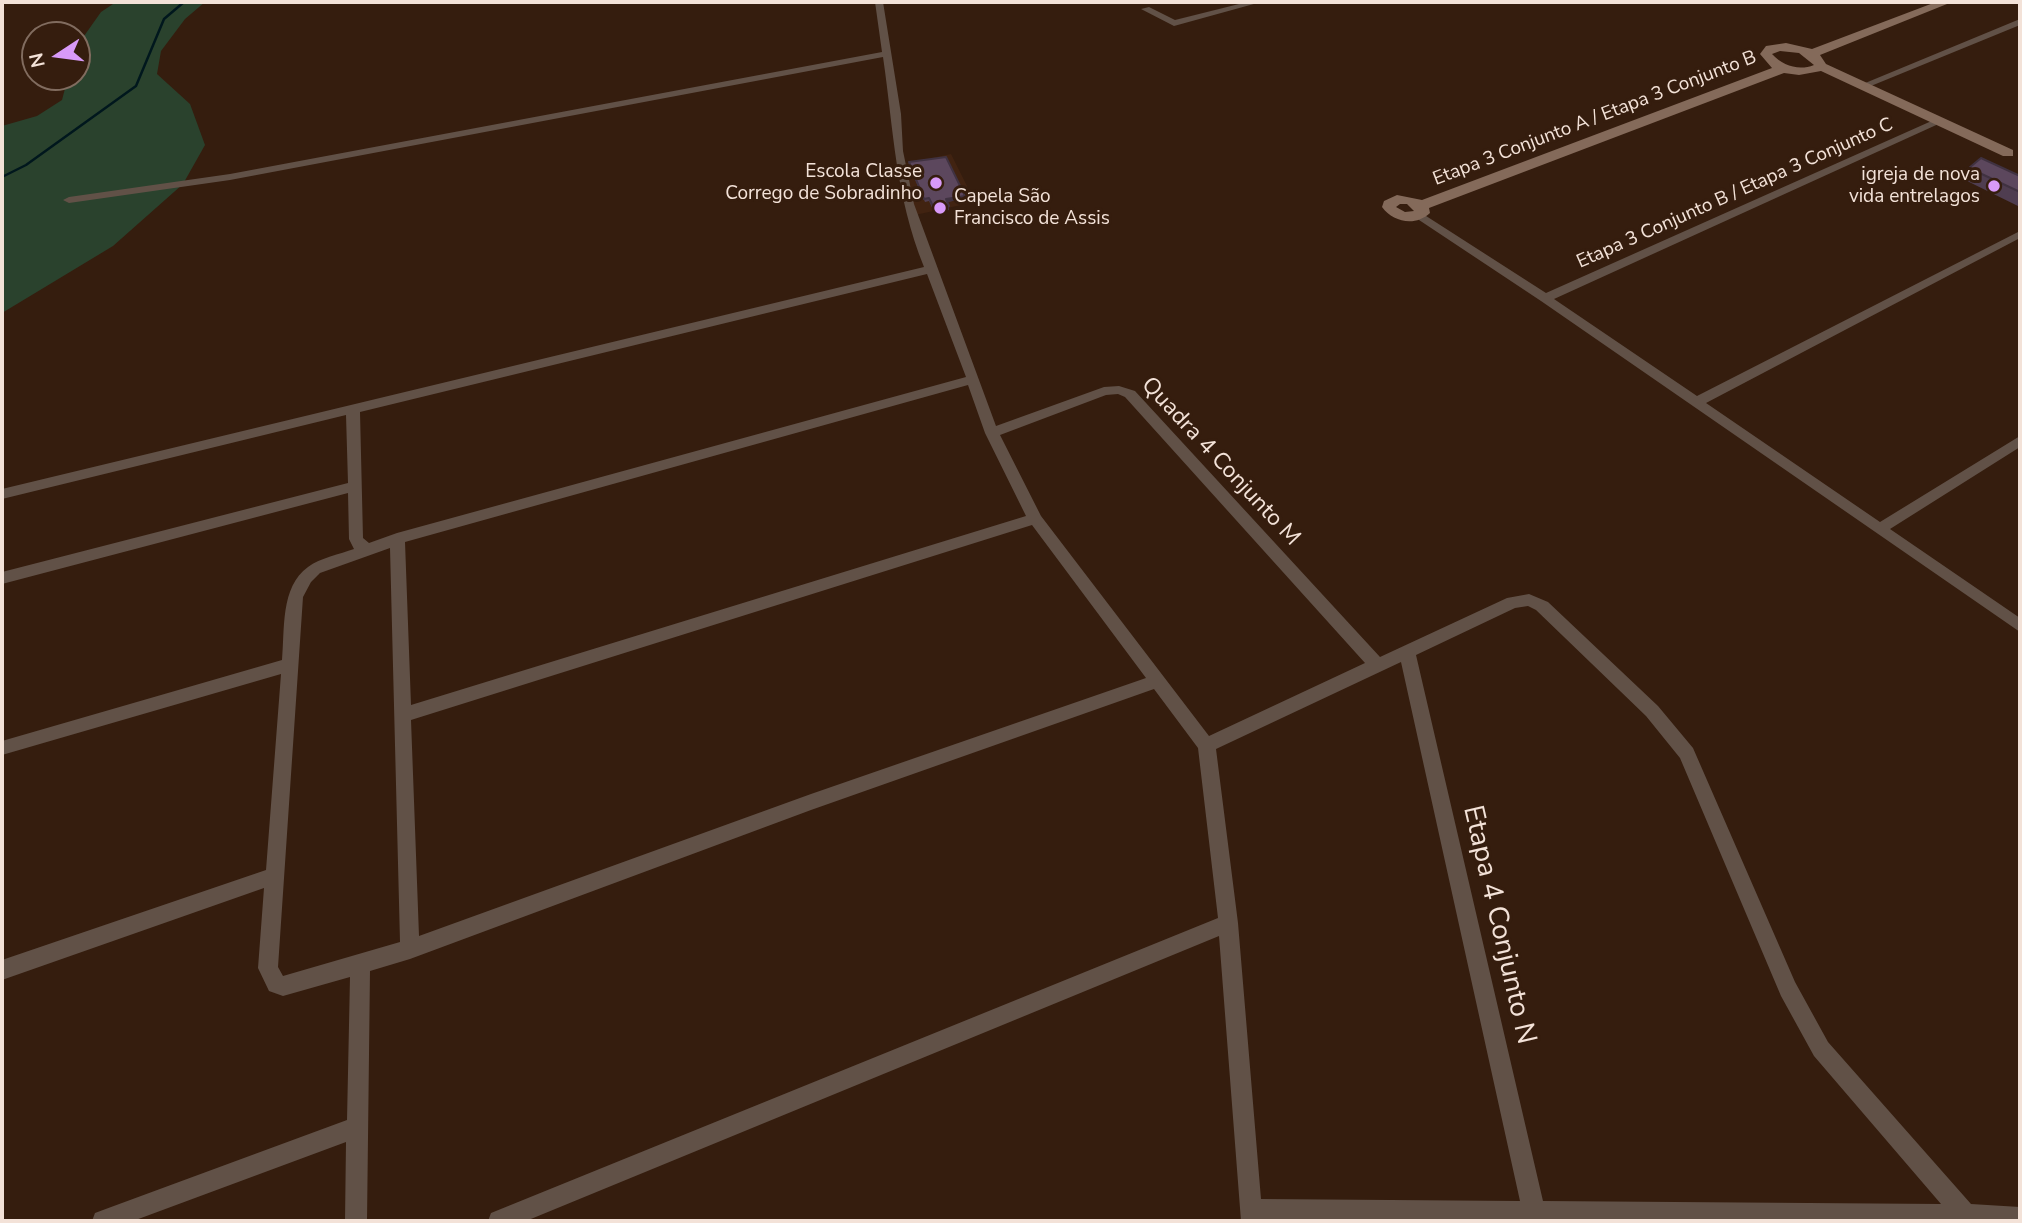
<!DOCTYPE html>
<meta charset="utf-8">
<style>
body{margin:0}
#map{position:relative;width:2022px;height:1223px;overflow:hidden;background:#351d0e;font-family:"Nunito Sans",sans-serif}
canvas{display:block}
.frame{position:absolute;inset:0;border:4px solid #f3e2d8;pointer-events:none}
.north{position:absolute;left:21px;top:21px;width:70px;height:70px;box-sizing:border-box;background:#351d0e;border:2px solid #816c5f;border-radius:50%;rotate:257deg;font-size:19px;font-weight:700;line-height:28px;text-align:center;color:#f3e2d8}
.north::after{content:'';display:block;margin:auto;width:24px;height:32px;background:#d89af8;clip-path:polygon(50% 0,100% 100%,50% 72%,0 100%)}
</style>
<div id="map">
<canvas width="2022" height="1223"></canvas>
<div class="frame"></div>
<div class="north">N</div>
</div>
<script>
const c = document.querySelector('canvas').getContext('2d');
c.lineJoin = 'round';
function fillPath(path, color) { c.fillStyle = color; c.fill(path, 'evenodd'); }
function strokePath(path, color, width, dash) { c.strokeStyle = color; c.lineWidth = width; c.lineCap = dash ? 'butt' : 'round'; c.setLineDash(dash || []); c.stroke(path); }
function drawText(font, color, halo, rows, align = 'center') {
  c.font = font + ' "Nunito Sans",sans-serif'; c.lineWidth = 6; c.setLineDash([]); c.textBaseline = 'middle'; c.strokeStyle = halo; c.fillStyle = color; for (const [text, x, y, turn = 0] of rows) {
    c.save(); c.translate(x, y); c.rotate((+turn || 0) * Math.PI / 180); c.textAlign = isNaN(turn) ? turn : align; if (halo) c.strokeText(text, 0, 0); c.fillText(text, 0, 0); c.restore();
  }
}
fillPath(new Path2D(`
 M951,154l24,48 -60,13 -12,-51z`), '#412311');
fillPath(new Path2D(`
 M116,2h89l-20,17 -24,32 -4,23 33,30 15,41 -22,39 -70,62 -111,67v-187l35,-10 25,-16 6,-23h9v-31l24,-34z`), '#2a422d');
strokePath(new Path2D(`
 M2,177l24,-12 110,-79 28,-67 20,-17`), '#00171d', 2.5);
fillPath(new Path2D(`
 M875,2h8l18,112 2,37 11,53 82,222 108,-39 15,-1 16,5 245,266 127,-59 22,-4 19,8 110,104 35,42 102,234 33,60 143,162 49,3v14h-779l-22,-285 -693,285h-38l3,-8 727,-295 -20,-170 -44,-59 -343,121 -401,149 -40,12 -3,250h-22l1,-79 -213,79h-41l3,-8 8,-3 244,-90 3,-143 -67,19 -14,-5 -11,-23 6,-80 -262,92v-20l264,-90 15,-196 -279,81v-14l280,-81c3,-30 -2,-73 26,-93 12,-9 32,-13 46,-18l-5,-10 -1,-46 -346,91v-12l346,-89 -2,-68 -344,84v-10l922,-222c-29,-73 -30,-134 -41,-210l-653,123 -161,23 -6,-3 6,-3 161,-23 652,-122zM927,274l39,103 -569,156 -28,10 -6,-5 -3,-126zM968,385l17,48 41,83 -615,189 -6,-163zM1118,394l7,3 240,266 -156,73 -168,-220 -41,-81 106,-40zM1032,525l114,153 -335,116 -392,142 -8,-216zM390,548l10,394 -117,34 -5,-9 25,-370 8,-15 9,-9zM1528,606l8,4 110,106 34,42 101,238 33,60 127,148 -398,-3 -127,-546 99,-47zM1401,662l119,539 -259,-2 -23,-276 -22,-174z
 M1247,2h14l-87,24 -33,-17 8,-2 26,13z
 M2020,19v6l-154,63 -8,-2z
 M1936,119l9,2 -391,178 143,97 323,-165v7l-314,165 174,119 140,-86v11l-130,82 130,89v14l-479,-331 -128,-85 10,-2 123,79z`), '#615147');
fillPath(new Path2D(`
 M1936,2h16l-132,53 6,9 187,86v6h-10l-182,-85 -22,4 -15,-2 -355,135 1,5c-15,14 -37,9 -48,-6l2,-6 13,-6 25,5 350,-132 -12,-14 6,-8 20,-3 26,6zM1780,51l19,2 15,12c-15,6 -31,1 -42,-11zM1400,204h7l7,7 -9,1 -9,-5z`), '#846a5a');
fillPath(new Path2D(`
 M909,162l56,37 -18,3 2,8 -15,2 -5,-11 -4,1 -16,-36z
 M1969,168l51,8v31l-59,-29z`), '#4f3d50');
fillPath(new Path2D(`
 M965,196v3l-19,3v-3z
 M949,206v4l-15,2v-4z`), '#403241');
const building = new Path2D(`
 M946,157l19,39 -19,3 3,7 -15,2 -5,-10 -5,1 -15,-37z
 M1981,158l39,18v16l-51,-24z`);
fillPath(building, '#5c475d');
strokePath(building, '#403241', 2);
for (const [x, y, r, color] of [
 [936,183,7,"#d89af8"],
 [1994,186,7,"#d89af8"],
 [940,208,7,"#d89af8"]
]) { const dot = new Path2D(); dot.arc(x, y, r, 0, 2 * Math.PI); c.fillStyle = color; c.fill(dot); strokePath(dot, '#351d0e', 2.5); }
drawText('19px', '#f3e2d8', '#351d0e', [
 ["Etapa 3 Conjunto A / Etapa 3 Conjunto B",1595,119,-21],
 ["Etapa 3 Conjunto B / Etapa 3 Conjunto C",1735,194,-24]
]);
drawText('19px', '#f3e2d8', '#351d0e', [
 ["Escola Classe",922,172],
 ["Corrego de Sobradinho",922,194],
 ["igreja de nova",1980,175],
 ["vida entrelagos",1980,197],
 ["Capela São",954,197,"left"],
 ["Francisco de Assis",954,219,"left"]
], 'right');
drawText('23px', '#f3e2d8', '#351d0e', [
 ["Quadra 4 Conjunto M",1220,462,47]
]);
drawText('28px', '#f3e2d8', '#351d0e', [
 ["Etapa 4 Conjunto N",1498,925,77]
]);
</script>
